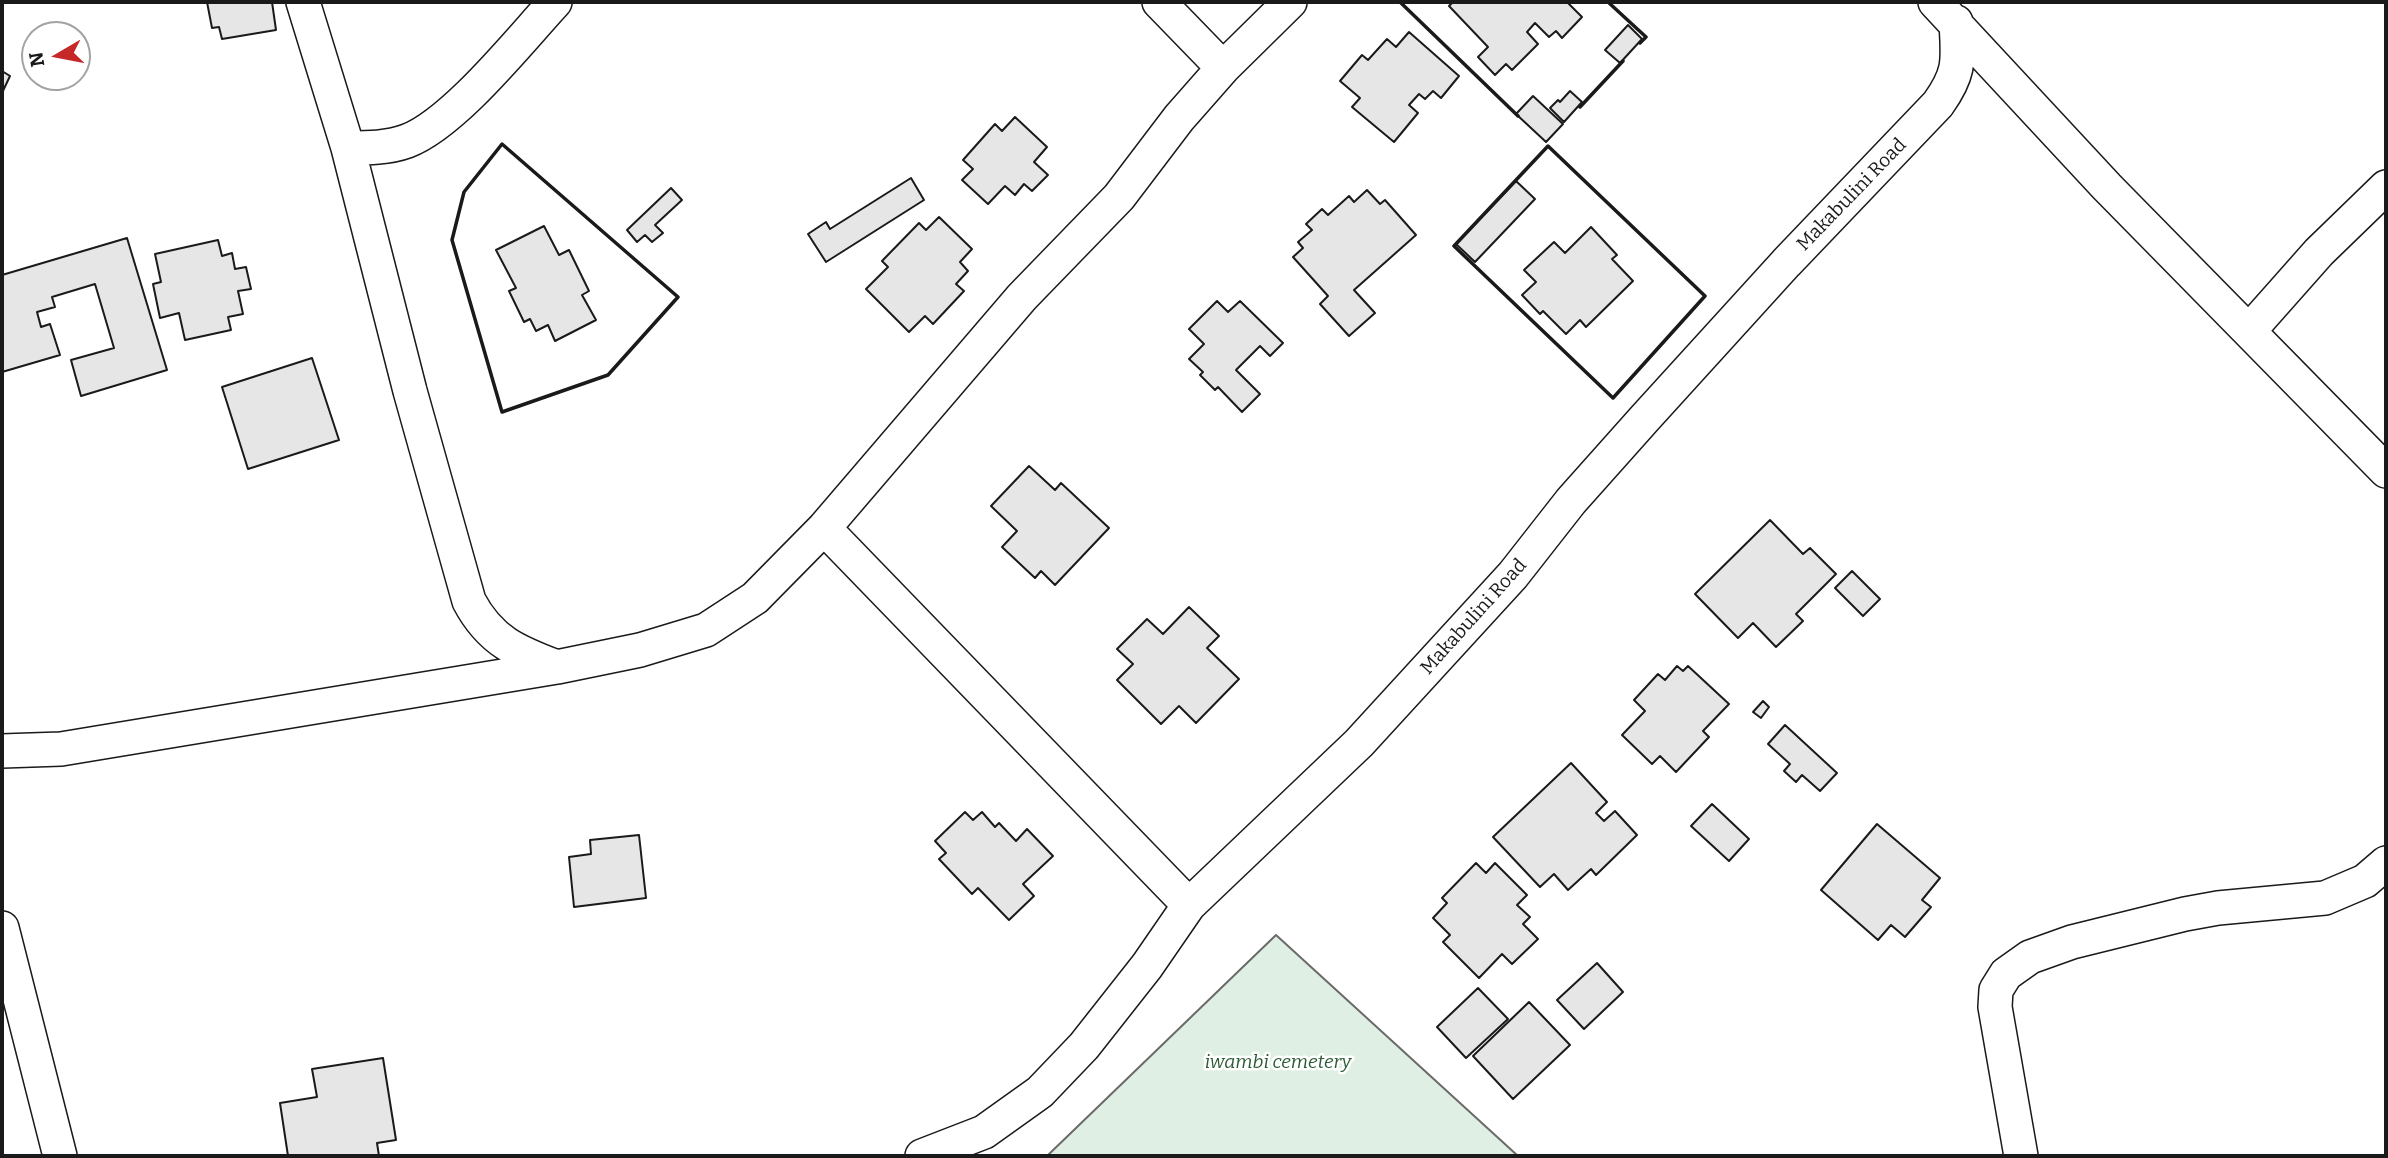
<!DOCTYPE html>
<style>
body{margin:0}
#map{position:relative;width:2388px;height:1158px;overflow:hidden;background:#fff;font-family:Bitter,serif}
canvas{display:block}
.frame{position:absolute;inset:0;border:4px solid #1a1a1a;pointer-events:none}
.north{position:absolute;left:21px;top:21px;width:70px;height:70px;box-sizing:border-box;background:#fff;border:2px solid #a3a3a3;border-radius:50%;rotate:260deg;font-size:19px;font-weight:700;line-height:28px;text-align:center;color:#1a1a1a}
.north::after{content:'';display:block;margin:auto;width:24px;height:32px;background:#c62828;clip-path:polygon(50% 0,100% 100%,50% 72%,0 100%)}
</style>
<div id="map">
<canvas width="2388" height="1158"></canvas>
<div class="frame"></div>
<div class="north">N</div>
</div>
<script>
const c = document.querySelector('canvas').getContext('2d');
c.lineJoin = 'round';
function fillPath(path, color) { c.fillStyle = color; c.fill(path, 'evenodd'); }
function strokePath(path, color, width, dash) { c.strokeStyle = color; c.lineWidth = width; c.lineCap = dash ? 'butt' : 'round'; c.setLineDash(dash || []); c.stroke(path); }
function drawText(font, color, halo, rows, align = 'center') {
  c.font = font + ' Bitter,serif'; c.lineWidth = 5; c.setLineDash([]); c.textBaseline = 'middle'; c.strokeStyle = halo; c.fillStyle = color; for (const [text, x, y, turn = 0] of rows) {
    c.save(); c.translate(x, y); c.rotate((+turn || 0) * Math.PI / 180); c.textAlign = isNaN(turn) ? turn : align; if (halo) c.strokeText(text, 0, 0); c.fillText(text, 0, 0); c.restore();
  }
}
const green = new Path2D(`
 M1276,935l242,221h-471z`);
fillPath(green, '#e0efe3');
strokePath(green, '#6a6a6a', 2);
const building = new Path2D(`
 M207,2h65l4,28 -54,9 -3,-12 -7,1z
 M1453,2h114l15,15 -20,21 -6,-7 -7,6 -14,-14 -8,9 11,12 -26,26 -6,-6 -11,11 -17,-18 10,-10 -39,-41z
 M1628,25l14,14 -22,24 -15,-13z
 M1409,32l50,44 -18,22 -8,-7 -8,8 -6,-5 -10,11 9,8 -24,29 -42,-35 8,-9 -20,-17 22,-26 6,5 19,-21 9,8z
 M2,71l8,5 -8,17z
 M1570,91l12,11 -18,20 -14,-14 8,-8 2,2z
 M1533,96l30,28 -17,18 -30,-28z
 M1015,117l32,30 -13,15 14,13 -16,16 -8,-7 -9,11 -10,-9 -17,18 -26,-24 11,-11 -10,-9 32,-36 7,7z
 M911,178l13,22 -98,62 -18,-28 18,-12 4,7z
 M1516,181l19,18 -60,63 -19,-18z
 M671,188l11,12 -27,25 8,8 -11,9 -7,-7 -8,7 -10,-12z
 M1367,190l13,14 5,-4 31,35 -62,55 21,23 -26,23 -29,-32 8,-8 -35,-39 10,-9 -5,-6 14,-12 -6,-6 16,-15 6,6 21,-19 5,6z
 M939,217l33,32 -12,13 8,9 -12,13 8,7 -31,33 -8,-8 -16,16 -43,-43 22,-22 -6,-6 37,-38 7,7z
 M544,226l15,29 10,-5 20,41 -7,4 14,25 -41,21 -7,-16 -12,6 -6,-12 -6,3 -15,-31 7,-3 -20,-38z
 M1591,227l26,28 -5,4 21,22 -47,46 -6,-7 -14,14 -23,-23 -3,3 -18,-19 14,-13 -12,-12 30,-28 11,11z
 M127,238l40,132 -86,26 -10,-36 43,-12 -19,-64 -43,13 3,10 -18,5 4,15 9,-3 10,31 -58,17v-97z
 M218,240l4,16 10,-3 3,16 11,-2 5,22 -13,2 5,23 -15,3 3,13 -46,10 -6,-27 -19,5 -7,-34 8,-2 -6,-28z
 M1217,301l11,11 12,-11 43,42 -13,13 -10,-10 -24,24 24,24 -18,18 -24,-25 -3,3 -15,-15 3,-3 -14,-13 15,-15 -15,-15z
 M312,358l27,82 -91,29 -26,-82z
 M1029,466l26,24 6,-7 48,45 -54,57 -14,-14 -6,7 -33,-31 15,-16 -26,-25z
 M1770,520l33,34 7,-6 26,26 -40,40 7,7 -27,26 -23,-24 -15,15 -43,-44z
 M1852,571l28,28 -17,17 -28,-28z
 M1189,607l30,29 -12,12 32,31 -43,44 -17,-17 -18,18 -44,-44 16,-16 -16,-15 30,-30 16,15z
 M1677,666l6,5 5,-5 41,38 -26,27 6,6 -33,35 -16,-16 -8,8 -30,-29 23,-24 -11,-11 24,-26 7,6z
 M1763,701l6,6 -8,11 -8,-6z
 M1785,725l52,48 -17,18 -18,-16 -6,7 -12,-11 6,-7 -22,-20z
 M1571,763l36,39 -11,11 8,8 11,-10 22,24 -41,40 -5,-6 -23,21 -14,-16 -14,13 -47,-50z
 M1712,804l37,35 -20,22 -38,-35z
 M965,812l8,8 9,-8 13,15 4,-4 17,18 11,-12 26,27 -30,28 11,12 -25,24 -31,-32 -6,6 -33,-35 7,-6 -11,-12z
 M1877,824l63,54 -18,22 9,7 -26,30 -14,-12 -13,15 -57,-50z
 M639,835l7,63 -72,9 -5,-50 22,-3 -1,-14z
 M1476,863l10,10 9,-10 32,32 -10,10 13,12 -7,7 15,15 -26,25 -10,-10 -23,24 -36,-36 7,-7 -17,-17 14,-15 -5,-5z
 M1597,963l26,29 -39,37 -27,-29z
 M1478,988l30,31 -42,39 -29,-31z
 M1529,1002l41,43 -57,54 -40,-43z
 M383,1058l13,82 -19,3 2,13h-91l-8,-53 37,-6 -5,-28z`);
fillPath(building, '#e6e6e6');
strokePath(building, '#1a1a1a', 2);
const street = new Path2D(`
 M303,2l45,146 62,243 59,210c21,40 48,51 88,66
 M1159,2l64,66
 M1935,2l172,185 279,284
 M348,148c20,0 40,0 59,-7 47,-18 112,-100 148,-139
 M2249,331l70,-79 67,-65
 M824,528l365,377
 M2,751l59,-2 496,-82 83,-17 66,-20 49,-32 69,-70 198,-231 97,-100 60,-79 44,-50 67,-66
 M2,928l58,228
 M922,1156l62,-24 56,-40 44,-46 63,-80 42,-61 170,-162 154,-168 58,-74 74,-83 141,-155 152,-159c23,-32 20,-44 18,-82
 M2021,1156l-26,-149 1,-17 10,-16 24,-17 42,-15 113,-28 33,-6 107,-10 40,-17 21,-18`);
strokePath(street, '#1a1a1a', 36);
strokePath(street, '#fff', 33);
strokePath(new Path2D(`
 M1400,2l118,114
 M1608,2l38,35 -6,6
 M1580,107l43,-46
 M502,144l176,153 -70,78 -106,37 -50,-172 12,-48z
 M1548,146l157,150 -92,102 -159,-152z`), '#1a1a1a', 3.5);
drawText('19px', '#1a1a1a', '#fff', [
 ["Makabulini Road",1852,195,-46],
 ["Makabulini Road",1474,617,-48]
]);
drawText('italic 19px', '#2b5a34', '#fff', [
 ["iwambi cemetery",1278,1063]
]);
</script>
